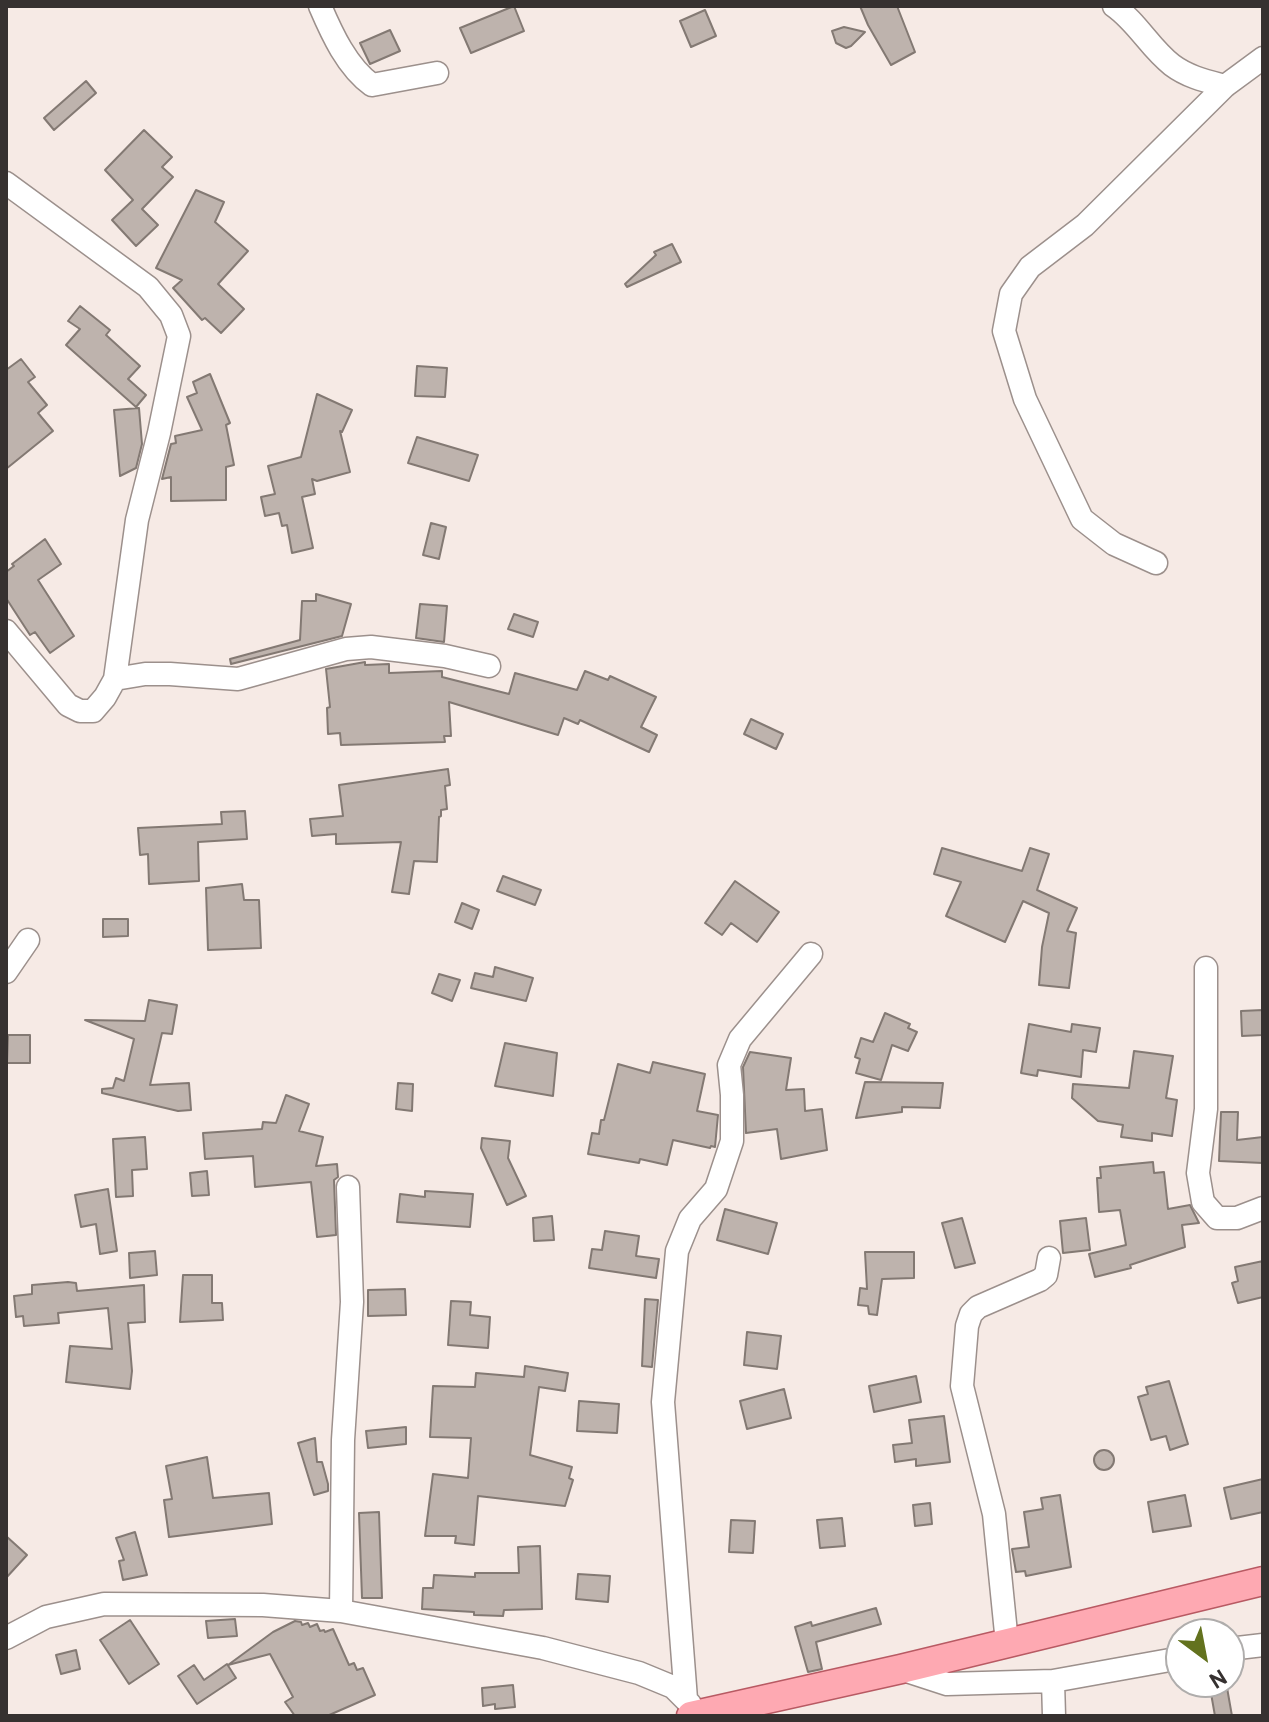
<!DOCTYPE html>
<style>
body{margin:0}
#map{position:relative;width:1269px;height:1722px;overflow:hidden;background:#f6eae5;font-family:Overpass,sans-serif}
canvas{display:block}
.frame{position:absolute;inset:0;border:8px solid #363130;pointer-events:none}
.north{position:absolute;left:1165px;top:1618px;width:80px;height:80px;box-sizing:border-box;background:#fff;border:2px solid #afadac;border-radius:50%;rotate:148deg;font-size:22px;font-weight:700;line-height:32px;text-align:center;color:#363130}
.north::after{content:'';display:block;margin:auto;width:28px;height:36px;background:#63721e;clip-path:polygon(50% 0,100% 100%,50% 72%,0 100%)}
</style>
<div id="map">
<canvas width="1269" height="1722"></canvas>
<div class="frame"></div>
<div class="north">N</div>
</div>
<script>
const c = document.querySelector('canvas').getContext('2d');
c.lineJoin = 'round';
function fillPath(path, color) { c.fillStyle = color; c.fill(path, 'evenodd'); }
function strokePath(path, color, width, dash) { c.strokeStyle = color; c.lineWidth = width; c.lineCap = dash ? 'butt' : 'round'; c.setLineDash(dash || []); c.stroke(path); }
const building = new Path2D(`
 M514,6l10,25 -53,22 -11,-25z
 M860,6h37l18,46 -24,13 -23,-40z
 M705,10l11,26 -25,11 -11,-26z
 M844,27l21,5 -14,14 -5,2 -10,-5 -4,-12z
 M390,30l10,21 -30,13 -10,-21z
 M86,81l10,12 -42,37 -10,-12z
 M144,130l28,27 -10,10 11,10 -31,32 16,16 -22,21 -24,-26 21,-20 -28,-30z
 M196,190l28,12 -9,20 33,29 -30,33 26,25 -23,24 -16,-15 -3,2 -29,-32 9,-8 -26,-12z
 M672,244l9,18 -54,25 -2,-3 31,-29 -2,-3z
 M80,306l30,24 -4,5 34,31 -12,13 18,16 -10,12 -70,-62 14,-16 -12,-8z
 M21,359l14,18 -7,5 19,23 -9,8 15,18 -47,38v-99z
 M417,366l30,2 -2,29 -30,-1z
 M210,374l20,49 -4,2 8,40 -8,2v33l-55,1v-24l-9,2 9,-35 5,-1 -1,-7 27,-6 -15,-33 10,-4 -4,-11z
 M317,394l35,16 -10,22 -2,-1 10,41 -33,9 -5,-2 3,15 -13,3 11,51 -21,5 -5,-28 -5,1 -3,-13 -14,3 -4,-19 14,-3 -7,-28 33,-9z
 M139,408l3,36 -6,24 -16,8 -6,-66z
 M417,437l61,18 -9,26 -61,-18z
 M431,523l15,4 -7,32 -16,-4z
 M45,539l16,25 -23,16 36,56 -24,17 -15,-21 -5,3 -24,-37v-26l8,-6 -2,-2z
 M316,594l35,10 -9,32 -111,28 -1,-5 70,-19 2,-39h14z
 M420,604l27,2 -3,36 -28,-4z
 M514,614l24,8 -5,15 -25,-8z
 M365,662v3l24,-1v9l53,-2v6l67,17 6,-21 62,17 8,-19 23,9 2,-4 46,21 -15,30 16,8 -8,17 -69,-32 -2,4 -14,-6 -6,17 -109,-33 2,34h-7l1,6 -104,3 -1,-12 -12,1 -1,-26 3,-1 -4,-38z
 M751,719l32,15 -7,15 -32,-15z
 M448,769l2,16 -5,1 2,23 -6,1v6l-2,1 -2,45 -23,-1 -5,33 -17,-2 9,-50 -65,2v-10l-24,2 -2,-17 33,-3 -4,-31z
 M245,811l2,28 -49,3 1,39 -50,3 -1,-30 -8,1 -2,-27 84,-4 -1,-12z
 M942,848l80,23 8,-23 19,6 -12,36 40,18 -10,23 9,2 -7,55 -30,-3 3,-38 7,-34 -26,-12 -18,41 -59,-26 15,-34 -27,-8z
 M503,876l38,14 -6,15 -38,-14z
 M735,881l44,31 -22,30 -26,-19 -9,12 -17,-12z
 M242,884l2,16h15l2,48 -53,2 -2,-62z
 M462,903l17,7 -7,19 -17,-7z
 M103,919h25v17l-25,1z
 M495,967l38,11 -7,23 -55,-13 4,-15 18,4z
 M439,974l21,6 -8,21 -20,-8z
 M149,1000l28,5 -5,29 -10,-1 -12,52 39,-2 2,27 -13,1 -76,-18v-4l11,-1 3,-10 8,3 10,-42 -49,-19 60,1z
 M1263,1010v25l-21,1 -1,-25z
 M885,1013l25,11 -2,4 9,4 -9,19 -16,-6 -11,35 -25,-7 4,-14 -5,-2 6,-19 12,4z
 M1029,1024l42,8 1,-8 28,4 -4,24 -13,-2 -2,27 -43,-7 -1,6 -16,-3z
 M8,1035h22v28h-23z
 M505,1043l52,10 -4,43 -58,-10z
 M1134,1051l39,5 -7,42 11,2 -5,36 -20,-3v8l-31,-4 2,-12 -25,-4 -26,-23 1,-14 56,4z
 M750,1052l41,6 -5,32 18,-1 1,22 17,-2 5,41 -46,9 -4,-30 -31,4 -3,-66z
 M653,1062l52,12 -8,37 21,4 -3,32 -4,-1 -1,2 -37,-8 -6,25 -27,-6 -1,4 -51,-9 4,-21 7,1 2,-14h3l14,-56 32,9z
 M865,1082l78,1 -3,25 -38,-1v5l-46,6z
 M398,1083l15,1 -1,27 -16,-2z
 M286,1095l23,9 -10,27 24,6 -7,29 21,-2 1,13 -4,3 2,55 -19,2 -6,-55 -56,5 -2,-31 -48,3 -2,-26 59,-4 1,-7 13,1z
 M1221,1112h17l-1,28 26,-3v26l-44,-2z
 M145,1137l2,32 -15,1 1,26 -17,1 -3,-58z
 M482,1138l28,3 -2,17 18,38 -19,9 -26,-57z
 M1153,1162l1,11 10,-1 4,37 22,-4 9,18 -17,2 3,22 -55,18 1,3 -36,9 -6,-23 37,-9 -6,-35 -21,2 -2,-34h4l-1,-11z
 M207,1171l2,24 -17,1 -2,-23z
 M108,1189l9,62 -17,3 -4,-30 -15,3 -6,-32z
 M425,1191l48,3 -3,33 -73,-5 3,-28 25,3z
 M725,1209l52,14 -9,31 -51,-14z
 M552,1216l2,24 -20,1 -1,-23z
 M962,1218l13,45 -20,5 -13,-45z
 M1086,1218l4,32 -27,3 -3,-32z
 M605,1231l34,5 -3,20 23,3 -3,19 -67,-10 3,-19 10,1z
 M155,1251l2,24 -27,3 -1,-25z
 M865,1252h49v26l-32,1 -5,36 -8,-1 -1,-8 -10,-1 2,-17 7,1z
 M1263,1261v36l-25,6 -6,-20 6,-2 -3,-14z
 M183,1275h29v28h10l1,17 -43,2z
 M68,1282l8,1 1,8 67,-6 1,37 -17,1 4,48 -2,18 -64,-7 4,-36 42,3 -4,-41 -50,5 1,10 -35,3 -1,-10 -7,1 -2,-21 18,-2v-9z
 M405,1289l1,26 -38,1v-26z
 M645,1299l13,1 -6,67 -10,-1z
 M451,1301l20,1 -1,13 20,2 -2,31 -40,-3z
 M747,1332l34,4 -4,33 -33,-4z
 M525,1366l43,7 -3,18 -26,-4 -9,68 42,12 -3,11 4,2 -8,26 -87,-10 -4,49 -19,-2 1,-7h-31l8,-62 35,4 3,-40 -41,-1 3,-51 42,1 1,-14 48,4z
 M916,1376l5,26 -47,10 -5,-26z
 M1169,1381l19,63 -18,6 -4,-14 -15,4 -13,-43 10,-3 -2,-7z
 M784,1389l7,29 -44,11 -7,-28z
 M579,1401l40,3 -2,29 -40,-2z
 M944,1416l6,46 -34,4v-7l-21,3 -2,-17 19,-2 -3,-23z
 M406,1427v17l-38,4 -2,-17z
 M315,1438l2,24h5l6,22v7l-14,4 -16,-52z
 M1094 1460a10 10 0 1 1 20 0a10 10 0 1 1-20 0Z
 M207,1457l6,41 56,-5 3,31 -103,13 -5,-37 8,-1 -6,-33z
 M1263,1479v33l-32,7 -7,-31z
 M1060,1495l11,72 -45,9 -1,-5 -9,1 -4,-23 17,-2 -5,-35 19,-3 -2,-11z
 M1185,1495l6,31 -38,6 -5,-30z
 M930,1503l2,21 -17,2 -2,-21z
 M379,1512l3,86h-20l-3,-85z
 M842,1518l3,28 -25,2 -3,-28z
 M731,1520l24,1 -2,32 -24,-1z
 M135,1532l12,43 -24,5 -4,-19 5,-1 -8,-22z
 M6,1536l21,19 -21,23z
 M540,1546l2,63 -38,1 -1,6 -29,-1v-3l-52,-3 1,-21h10l1,-13 41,2v-4h44l-1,-26z
 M578,1574l32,2 -2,26 -32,-3z
 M876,1608l5,16 -65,18 6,27 -14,3 -13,-45 16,-5 1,4z
 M235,1619l2,17 -29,2 -2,-17z
 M130,1620l29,44 -30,20 -29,-44z
 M295,1621l6,1 1,3 6,-2 2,4 7,-3 3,7 4,-1 1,2 8,-3 16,36 5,-2 3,7 6,-2 12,27 -48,21h-32l-10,-14 8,-5 -23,-43 -42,11 45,-33z
 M76,1650l4,19 -19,5 -5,-19z
 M227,1664l9,14 -39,26 -19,-28 16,-11 10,15z
 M1209,1682h17l6,34h-17z
 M513,1685l2,22 -20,2v-5l-12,2 -1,-18z`);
fillPath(building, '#beb3ad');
strokePath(building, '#837973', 2);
const minor = new Path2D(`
 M320,6c12,28 27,61 52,79l65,-12
 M1114,6c23,16 36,42 58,59 16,12 34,16 53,21
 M6,183l142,104 23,28 8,21 -20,97 -22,87 -22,159 -10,18 -12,14h-13l-12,-6 -62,-74
 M1156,563l-42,-19 -32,-25 -57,-120 -21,-68 7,-37 19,-27 55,-42 140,-139 38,-28
 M115,679l30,-5h25l68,5 108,-30 25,-2 74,9 44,10
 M1206,968v141l-8,64 5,29 14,16h20l26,-10
 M6,972l22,-32
 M341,1611l2,-171 9,-138 -4,-115
 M6,1638l40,-21 58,-13 159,1 78,6 202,37 96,25 34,14 17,17
 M1007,1643l-13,-129 -32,-128 5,-60 4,-12 7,-7 62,-27 6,-5 3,-17
 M1229,1649l34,-4
 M901,1669l46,15 106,-3 128,-23
 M1053,1681l1,35
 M686,1699l-23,-297 14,-151 13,-32 26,-30 16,-48v-46l-3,-30 11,-26 71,-85`);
const major = new Path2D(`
 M691,1716l210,-47 362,-88`);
strokePath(minor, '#9c908c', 25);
strokePath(major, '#b85a63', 31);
strokePath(minor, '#fff', 22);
strokePath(major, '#fea9b2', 28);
</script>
